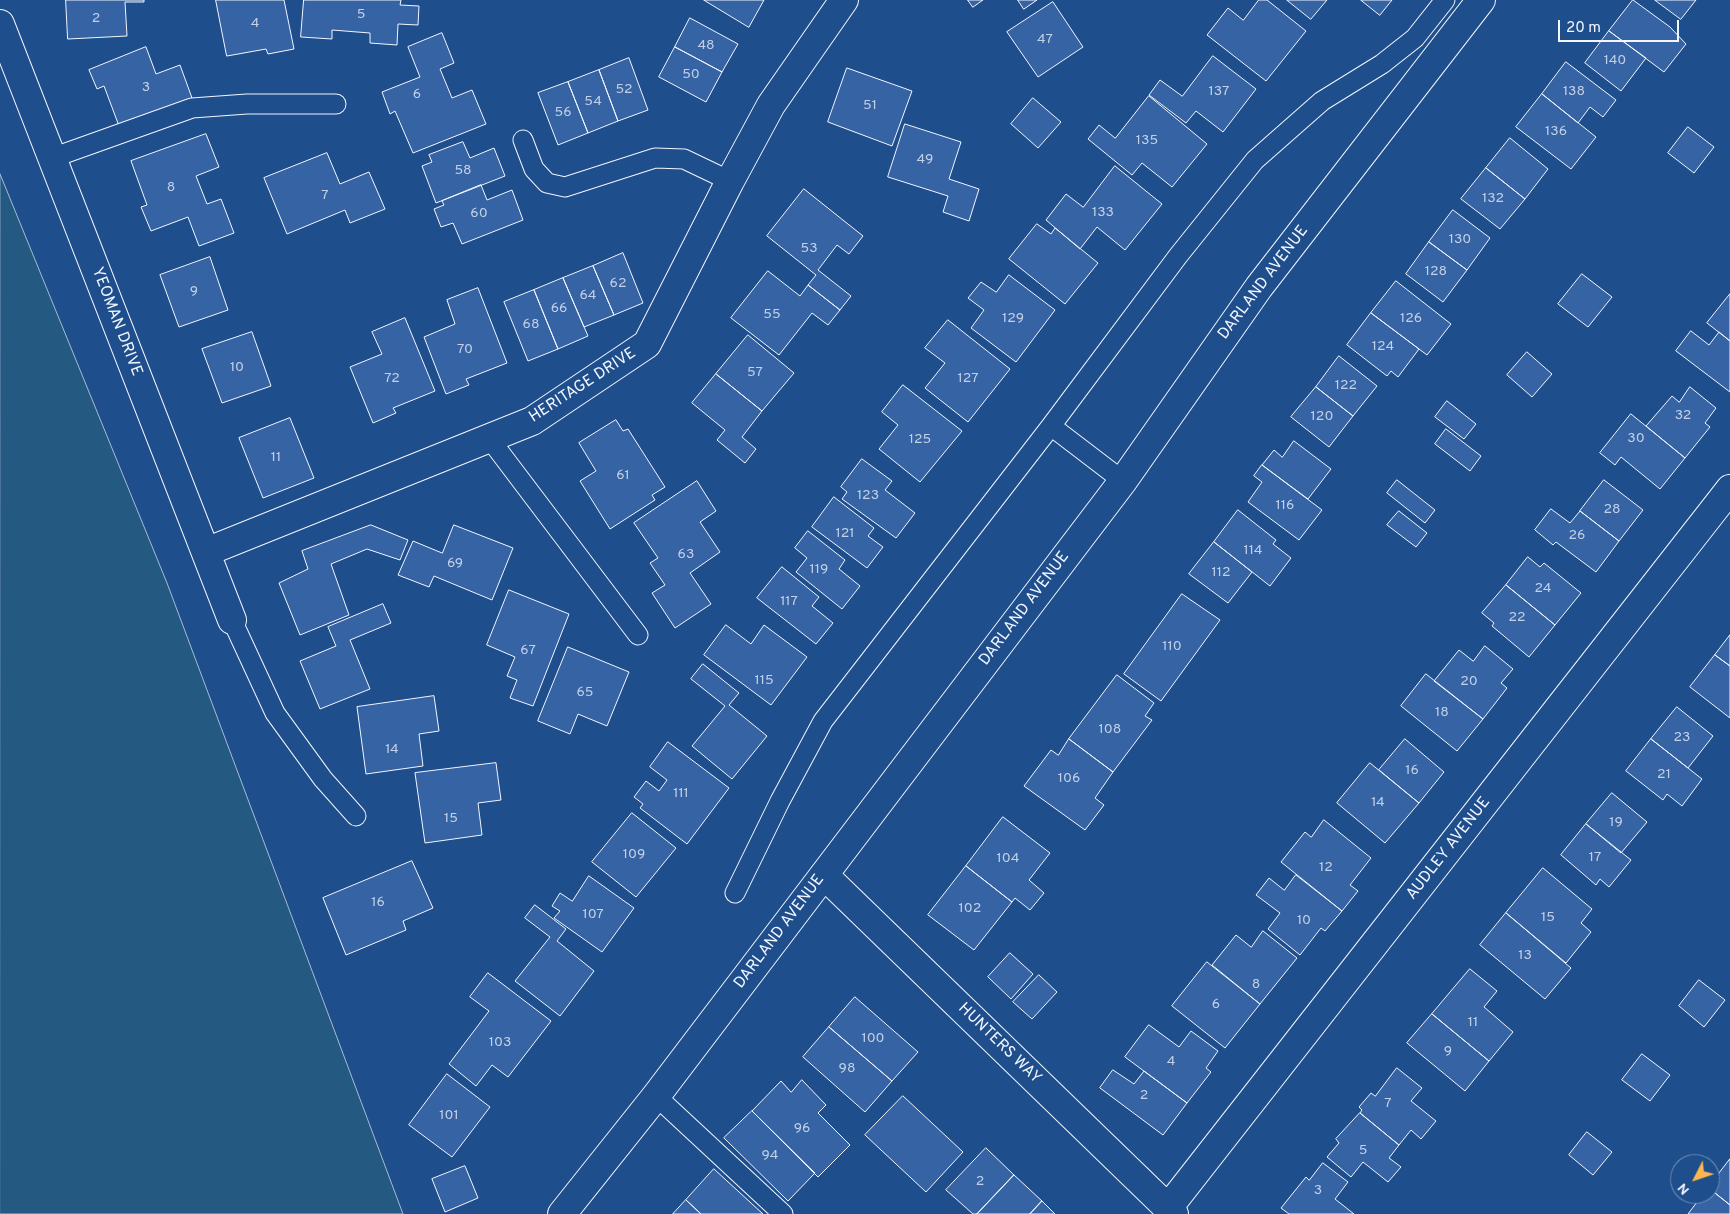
<!DOCTYPE html>
<style>
body{margin:0}
#map{position:relative;width:1730px;height:1214px;overflow:hidden;background:#1f4e8c;font-family:Overpass,sans-serif}
canvas{display:block}
.north{position:absolute;left:1670px;top:1154px;width:50px;height:50px;box-sizing:border-box;background:#1f4e8c;border:1px solid #7391ba;border-radius:50%;rotate:229deg;font-size:14px;font-weight:700;line-height:20px;text-align:center;color:#f2f6ff}
.north::after{content:'';display:block;margin:auto;width:18px;height:22px;background:#ffb74d;clip-path:polygon(50% 0,100% 100%,50% 72%,0 100%)}
.scale{position:absolute;left:1558px;top:20px;width:121px;height:22px;box-sizing:border-box;border:2px solid #f2f6ff;border-top:0;padding-left:6px;font-size:15px;line-height:18px;white-space:nowrap;color:#f2f6ff;-webkit-text-stroke:4px #1f4e8c;paint-order:stroke}
</style>
<div id="map">
<canvas width="1730" height="1214"></canvas>
<div class="north">N</div>
<div class="scale">20 m</div>
</div>
<script>
const c = document.querySelector('canvas').getContext('2d');
c.lineJoin = 'round';
function fillPath(path, color) { c.fillStyle = color; c.fill(path, 'evenodd'); }
function strokePath(path, color, width, dash) { c.strokeStyle = color; c.lineWidth = width; c.lineCap = dash ? 'butt' : 'round'; c.setLineDash(dash || []); c.stroke(path); }
function drawText(font, color, halo, rows, align = 'center') {
  c.font = font + ' Overpass,sans-serif'; c.lineWidth = 4; c.setLineDash([]); c.textBaseline = 'middle'; c.strokeStyle = halo; c.fillStyle = color; for (const [text, x, y, turn = 0] of rows) {
    c.save(); c.translate(x, y); c.rotate((+turn || 0) * Math.PI / 180); c.textAlign = isNaN(turn) ? turn : align; if (halo) c.strokeText(text, 0, 0); c.fillText(text, 0, 0); c.restore();
  }
}
const green = new Path2D(`
 M0,174l167,409 236,631h-403z`);
fillPath(green, '#245a82');
strokePath(green, '#a8bbd7', 1);
const building = new Path2D(`
 M66,0h78v2h-19l2,34 -59,3z
 M216,0h68l10,49 -26,5 -2,-5 -39,7z
 M304,0h97l-1,5 19,1 -1,19 -20,-1 -1,21 -27,-2v-10l-38,-3v9l-31,-2z
 M704,0h60l-15,27z
 M968,0h15l-10,7z
 M1018,0h19l-13,9z
 M1259,0h8l39,31 -40,50 -59,-46 21,-27 15,12z
 M1287,0h40l-16,19z
 M1361,0h31l-12,15z
 M1633,0l37,27 16,17 -22,28 -55,-41z
 M1655,0h41l-15,19z
 M1053,2l30,45 -45,30 -31,-45z
 M690,18l48,26 -16,28 -47,-25z
 M1609,31l37,27 -25,33 -36,-28z
 M442,33l12,30 -14,6 12,29 20,-8 14,34 -73,29 -18,-42 -5,3 -8,-22 38,-15 -12,-30z
 M146,47l10,27 24,-9 12,33 -73,28 -15,-40 -7,3 -8,-19z
 M675,47l47,25 -16,30 -47,-25z
 M1213,56l43,33 -33,43 -27,-21 -10,12 -37,-28 11,-15 22,16z
 M629,58l19,52 -30,11 -19,-51z
 M1566,62l50,38 -13,17 -13,-10 -12,16 -36,-29z
 M847,68l65,23 -20,55 -64,-24z
 M599,70l19,51 -30,12 -20,-51z
 M568,82l20,51 -30,12 -20,-52z
 M1542,94l54,43 -25,32 -55,-42z
 M1149,96l58,48 -35,43 -30,-24 -10,12 -44,-36 11,-14 16,13z
 M1033,98l28,24 -23,26 -27,-24z
 M905,124l56,18 -12,37 30,10 -10,32 -26,-9 5,-16 -60,-19z
 M1688,127l26,20 -20,26 -26,-20z
 M206,134l13,33 -23,9 11,28 14,-5 13,34 -35,13 -11,-29 -37,14 -10,-24 6,-2 -16,-44z
 M1510,138l38,31 -23,30 -39,-31z
 M463,142l7,16 24,-10 11,28 -69,27 -14,-37 10,-4 -3,-7z
 M327,153l13,31 29,-12 16,37 -35,14 -5,-13 -58,24 -23,-56z
 M1115,166l47,38 -37,46 -28,-23 -17,22 -34,-29 20,-26 17,13z
 M1486,168l39,31 -25,30 -39,-30z
 M481,185l6,15 25,-10 11,30 -61,24 -9,-21 -12,4 -7,-18 10,-4 -2,-4z
 M804,189l59,47 -14,18 -12,-9 -19,25 33,26 -11,14 -32,-25 8,-10 -49,-39z
 M1453,210l37,28 -23,32 -38,-28z
 M1037,224l14,10 4,-6 43,35 -33,41 -56,-45z
 M1429,242l38,28 -24,32 -37,-28z
 M623,253l20,50 -29,12 -21,-49z
 M210,257l18,53 -49,17 -19,-52z
 M593,266l21,49 -30,12 -21,-49z
 M768,271l32,25 8,-11 32,25 -12,15 -16,-12 -33,42 -48,-37z
 M1582,274l30,23 -24,30 -30,-23z
 M1009,275l46,35 -39,52 -45,-34 13,-18 -16,-12 13,-16 15,10z
 M563,278l25,58 -30,13 -24,-59z
 M1396,281l55,43 -24,31 -56,-42z
 M478,288l29,75 -41,16 3,6 -23,9 -22,-57 31,-13 -8,-24z
 M534,290l24,59 -30,12 -24,-59z
 M1730,294v47l-23,-18z
 M1371,313l48,36 -21,28 -7,-6 -4,5 -40,-31z
 M405,318l30,73 -42,17 3,5 -23,10 -23,-56 32,-13 -10,-22z
 M948,320l62,49 -42,53 -43,-34 20,-25 -20,-15z
 M1691,331l18,14 10,-13 11,9v51l-54,-41z
 M252,332l19,54 -49,17 -20,-54z
 M748,335l46,38 -32,38 -46,-37z
 M1527,352l25,22 -20,23 -25,-22z
 M1339,356l38,30 -24,30 -37,-29z
 M716,374l46,37 -20,26 14,12 -11,14 -28,-23 8,-10 -33,-27z
 M903,385l59,46 -42,51 -41,-33 19,-24 -16,-13z
 M1316,387l37,29 -24,31 -38,-30z
 M1690,387l26,21 -11,15 5,4 -25,31 -39,-32 26,-30 7,6z
 M1447,401l29,23 -12,15 -29,-22z
 M1631,414l54,44 -25,31 -39,-32 -6,8 -15,-12z
 M290,418l24,60 -51,20 -24,-60z
 M616,420l7,11 5,-2 37,58 -13,8 3,5 -45,29 -30,-48 16,-10 -17,-28z
 M1446,429l35,27 -11,15 -35,-27z
 M1294,441l37,28 -23,30 -46,-34 12,-15 8,7z
 M862,459l30,22 -7,9 30,23 -19,25 -54,-39 5,-7 -6,-5z
 M1262,465l60,45 -23,30 -51,-38 14,-20 -8,-6z
 M1397,480l38,30 -10,13 -38,-30z
 M1604,480l39,30 -24,31 -39,-30z
 M697,481l19,30 -16,11 20,30 -30,21 21,31 -36,24 -23,-35 13,-8 -15,-22 8,-5 -24,-35z
 M834,497l40,31 -6,8 15,11 -16,21 -55,-41z
 M1551,509l19,14 10,-12 39,30 -23,31 -40,-30 -3,3 -18,-15z
 M1238,510l38,30 -3,4 18,14 -21,28 -56,-44z
 M1399,511l28,22 -11,14 -29,-22z
 M371,525l37,15 -8,20 -33,-11 -36,15 18,51 -49,20 -21,-52 29,-14 -6,-18z
 M454,525l59,23 -21,52 -58,-24 -5,11 -31,-12 15,-34 29,12z
 M808,531l37,29 -6,9 21,17 -18,23 -46,-37 11,-14 -12,-10z
 M1214,542l38,30 -24,31 -39,-29z
 M1528,557l12,10 4,-4 37,30 -26,32 -49,-40z
 M782,567l37,30 -7,9 21,17 -17,21 -59,-46z
 M1506,585l49,40 -26,32 -37,-31 2,-3 -12,-10z
 M509,590l60,24 -36,92 -23,-8 7,-18 -10,-4 8,-19 -28,-12z
 M1182,594l38,26 -59,81 -37,-27z
 M383,604l8,19 -41,17 20,49 -50,20 -20,-48 36,-15 -8,-19z
 M726,625l25,19 13,-19 43,32 -36,48 -67,-50z
 M1730,635v31l-15,-11z
 M1485,646l28,23 -12,14 6,5 -24,31 -49,-38 25,-31 14,11z
 M568,647l61,25 -22,54 -29,-12 -8,20 -32,-13z
 M1715,655l15,11v52l-40,-31z
 M703,664l36,29 -10,12 38,31 -35,43 -40,-33 33,-40 -34,-27z
 M1426,674l57,45 -26,32 -56,-45z
 M1117,675l37,28 -9,13 7,4 -39,52 -44,-33z
 M434,696l5,35 -20,3 4,32 -57,8 -9,-67z
 M1677,707l36,29 -25,32 -37,-29z
 M1069,739l44,33 -18,26 9,7 -19,25 -61,-44 27,-36 7,5z
 M1405,739l39,33 -25,31 -40,-33z
 M1651,739l51,40 -20,27 -15,-12 -4,6 -37,-29z
 M668,742l61,46 -42,56 -47,-36 3,-4 -9,-7 12,-16 13,10 8,-11 -17,-13z
 M496,763l5,37 -23,3 4,32 -57,8 -10,-70z
 M1370,763l49,40 -34,40 -48,-40z
 M1612,793l35,29 -26,31 -35,-29z
 M632,813l44,35 -40,49 -44,-35z
 M1003,817l47,36 -21,27 15,13 -14,17 -15,-12 -3,4 -46,-36z
 M1324,820l47,38 -21,27 8,6 -16,20 -61,-49 24,-30 6,5z
 M1586,824l45,36 -22,27 -9,-8 -4,6 -35,-30z
 M412,861l21,47 -30,13 3,9 -60,25 -23,-57z
 M966,866l46,36 -38,48 -46,-35z
 M1543,868l49,41 -11,14 10,9 -25,31 -60,-50z
 M1296,875l46,36 -17,20 -4,-3 -21,27 -32,-26 12,-16 -24,-18 13,-17 15,12z
 M589,876l45,32 -32,44 -48,-34 6,-7 -8,-5 8,-13 12,8z
 M535,905l31,24 -9,12 37,30 -34,45 -45,-35 35,-44 -25,-19z
 M1506,913l65,55 -26,31 -65,-54z
 M1263,931l34,27 -37,46 -48,-39 24,-30 15,12z
 M1010,953l23,21 -22,25 -23,-22z
 M1207,962l53,42 -35,44 -53,-42z
 M1470,969l27,22 -13,16 29,25 -24,29 -57,-47z
 M488,973l63,48 -43,56 -16,-12 -16,21 -27,-22 40,-53 -19,-14z
 M1039,975l18,17 -25,27 -19,-17z
 M1699,980l26,20 -21,27 -25,-21z
 M855,997l63,55 -26,29 -63,-54z
 M1432,1014l57,47 -24,30 -58,-48z
 M1149,1025l30,22 12,-16 27,20 -12,17 5,4 -24,31 -62,-46z
 M829,1027l63,54 -27,31 -62,-55z
 M1642,1054l28,21 -20,26 -28,-21z
 M1397,1068l25,20 -11,13 25,20 -15,18 -10,-9 -12,15 -39,-32 2,-3 -3,-3 12,-14 4,3z
 M1113,1070l21,14 10,-13 43,32 -24,32 -63,-47z
 M447,1074l43,33 -38,50 -43,-32z
 M802,1080l24,25 -8,8 32,32 -32,32 -66,-66 29,-30 10,11z
 M903,1096l60,56 -37,40 -61,-57z
 M752,1111l63,62 -27,28 -64,-63z
 M1360,1113l39,32 -10,13 12,9 -13,15 -25,-20 -12,15 -24,-20 12,-14 -3,-4z
 M1587,1132l25,20 -19,23 -24,-20z
 M986,1148l28,27 -37,39h-4l-27,-24z
 M1730,1159v46l-20,-16v-4z
 M1323,1163l25,19 -13,17 19,15h-65l-8,-6 25,-31 3,3z
 M465,1166l13,32 -33,14 -13,-33z
 M714,1169l49,45h-62l-15,-14z
 M1014,1175l28,26 -12,13h-53z
 M1710,1189l20,16v9h-42l15,-20h7z
 M686,1200l15,14h-28z
 M1042,1201l13,13h-25z`);
fillPath(building, '#3563a3');
strokePath(building, '#f2f6ff', 1);
const lane = new Path2D(`
 M523,140l11,29 13,14 18,4 90,-29 29,1 46,22
 M52,158l140,-50 55,-4h89
 M1051,426l72,55
 M489,438l149,197
 M232,620l43,93 48,66 33,37
 M735,893l45,-92 43,-80 228,-295 127,-170 77,-96 67,-59 60,-37 33,-26 30,-38
 M656,1096l127,118`);
const street = new Path2D(`
 M0,24l232,596
 M206,552l326,-131 115,-77 83,-163 41,-76 73,-105
 M824,875l350,339
 M1168,1208l562,-719`);
const secondary = new Path2D(`
 M562,1214l94,-118 467,-615 136,-194 222,-287`);
strokePath(lane, '#f2f6ff', 21);
strokePath(street, '#f2f6ff', 30);
strokePath(secondary, '#f2f6ff', 30);
strokePath(lane, '#1f4e8c', 19);
strokePath(street, '#1f4e8c', 28);
strokePath(secondary, '#1f4e8c', 28);
drawText('14px', '#c3d1e8', null, [
 ["5",361,15],
 ["2",96,19],
 ["4",255,24],
 ["47",1045,40],
 ["48",706,46],
 ["140",1615,61],
 ["50",691,75],
 ["3",146,88],
 ["52",624,90],
 ["137",1219,92],
 ["138",1574,92],
 ["6",417,95],
 ["54",593,102],
 ["51",870,106],
 ["56",563,113],
 ["136",1556,132],
 ["135",1147,141],
 ["49",925,160],
 ["58",463,171],
 ["8",171,188],
 ["7",325,196],
 ["132",1493,199],
 ["133",1103,213],
 ["60",479,214],
 ["130",1460,240],
 ["53",809,249],
 ["128",1436,272],
 ["62",618,284],
 ["9",194,292],
 ["64",588,296],
 ["66",559,309],
 ["55",772,315],
 ["129",1013,319],
 ["126",1411,319],
 ["68",531,325],
 ["124",1383,347],
 ["70",465,350],
 ["10",237,368],
 ["57",755,373],
 ["72",392,379],
 ["127",968,379],
 ["122",1346,386],
 ["32",1683,416],
 ["120",1322,417],
 ["30",1636,439],
 ["125",920,440],
 ["11",276,458],
 ["61",623,476],
 ["123",868,496],
 ["116",1285,506],
 ["28",1612,510],
 ["121",845,534],
 ["26",1577,536],
 ["114",1253,551],
 ["63",686,555],
 ["69",455,564],
 ["119",819,570],
 ["112",1221,573],
 ["24",1543,589],
 ["117",789,602],
 ["22",1517,618],
 ["110",1172,647],
 ["67",528,651],
 ["115",764,681],
 ["20",1469,682],
 ["65",585,693],
 ["18",1442,713],
 ["108",1110,730],
 ["23",1682,738],
 ["14",392,750],
 ["16",1412,771],
 ["21",1664,775],
 ["106",1069,779],
 ["111",681,794],
 ["14",1378,803],
 ["15",451,819],
 ["19",1616,823],
 ["109",634,855],
 ["17",1595,858],
 ["104",1008,859],
 ["12",1326,868],
 ["16",378,903],
 ["102",970,909],
 ["107",593,915],
 ["15",1548,918],
 ["10",1304,921],
 ["13",1525,956],
 ["8",1256,985],
 ["6",1216,1005],
 ["11",1473,1023],
 ["100",873,1039],
 ["103",500,1043],
 ["9",1448,1052],
 ["4",1171,1062],
 ["98",847,1069],
 ["2",1144,1096],
 ["7",1388,1104],
 ["101",449,1116],
 ["96",802,1129],
 ["5",1363,1151],
 ["94",770,1156],
 ["2",980,1182],
 ["3",1318,1191]
]);
drawText('16px', '#f2f6ff', '#1f4e8c', [
 ["DARLAND AVENUE",1264,283,-53],
 ["YEOMAN DRIVE",116,322,69],
 ["HERITAGE DRIVE",583,386,-33],
 ["DARLAND AVENUE",1025,609,-53],
 ["AUDLEY AVENUE",1449,849,-52],
 ["DARLAND AVENUE",780,932,-53],
 ["HUNTERS WAY",999,1044,44]
]);
</script>
